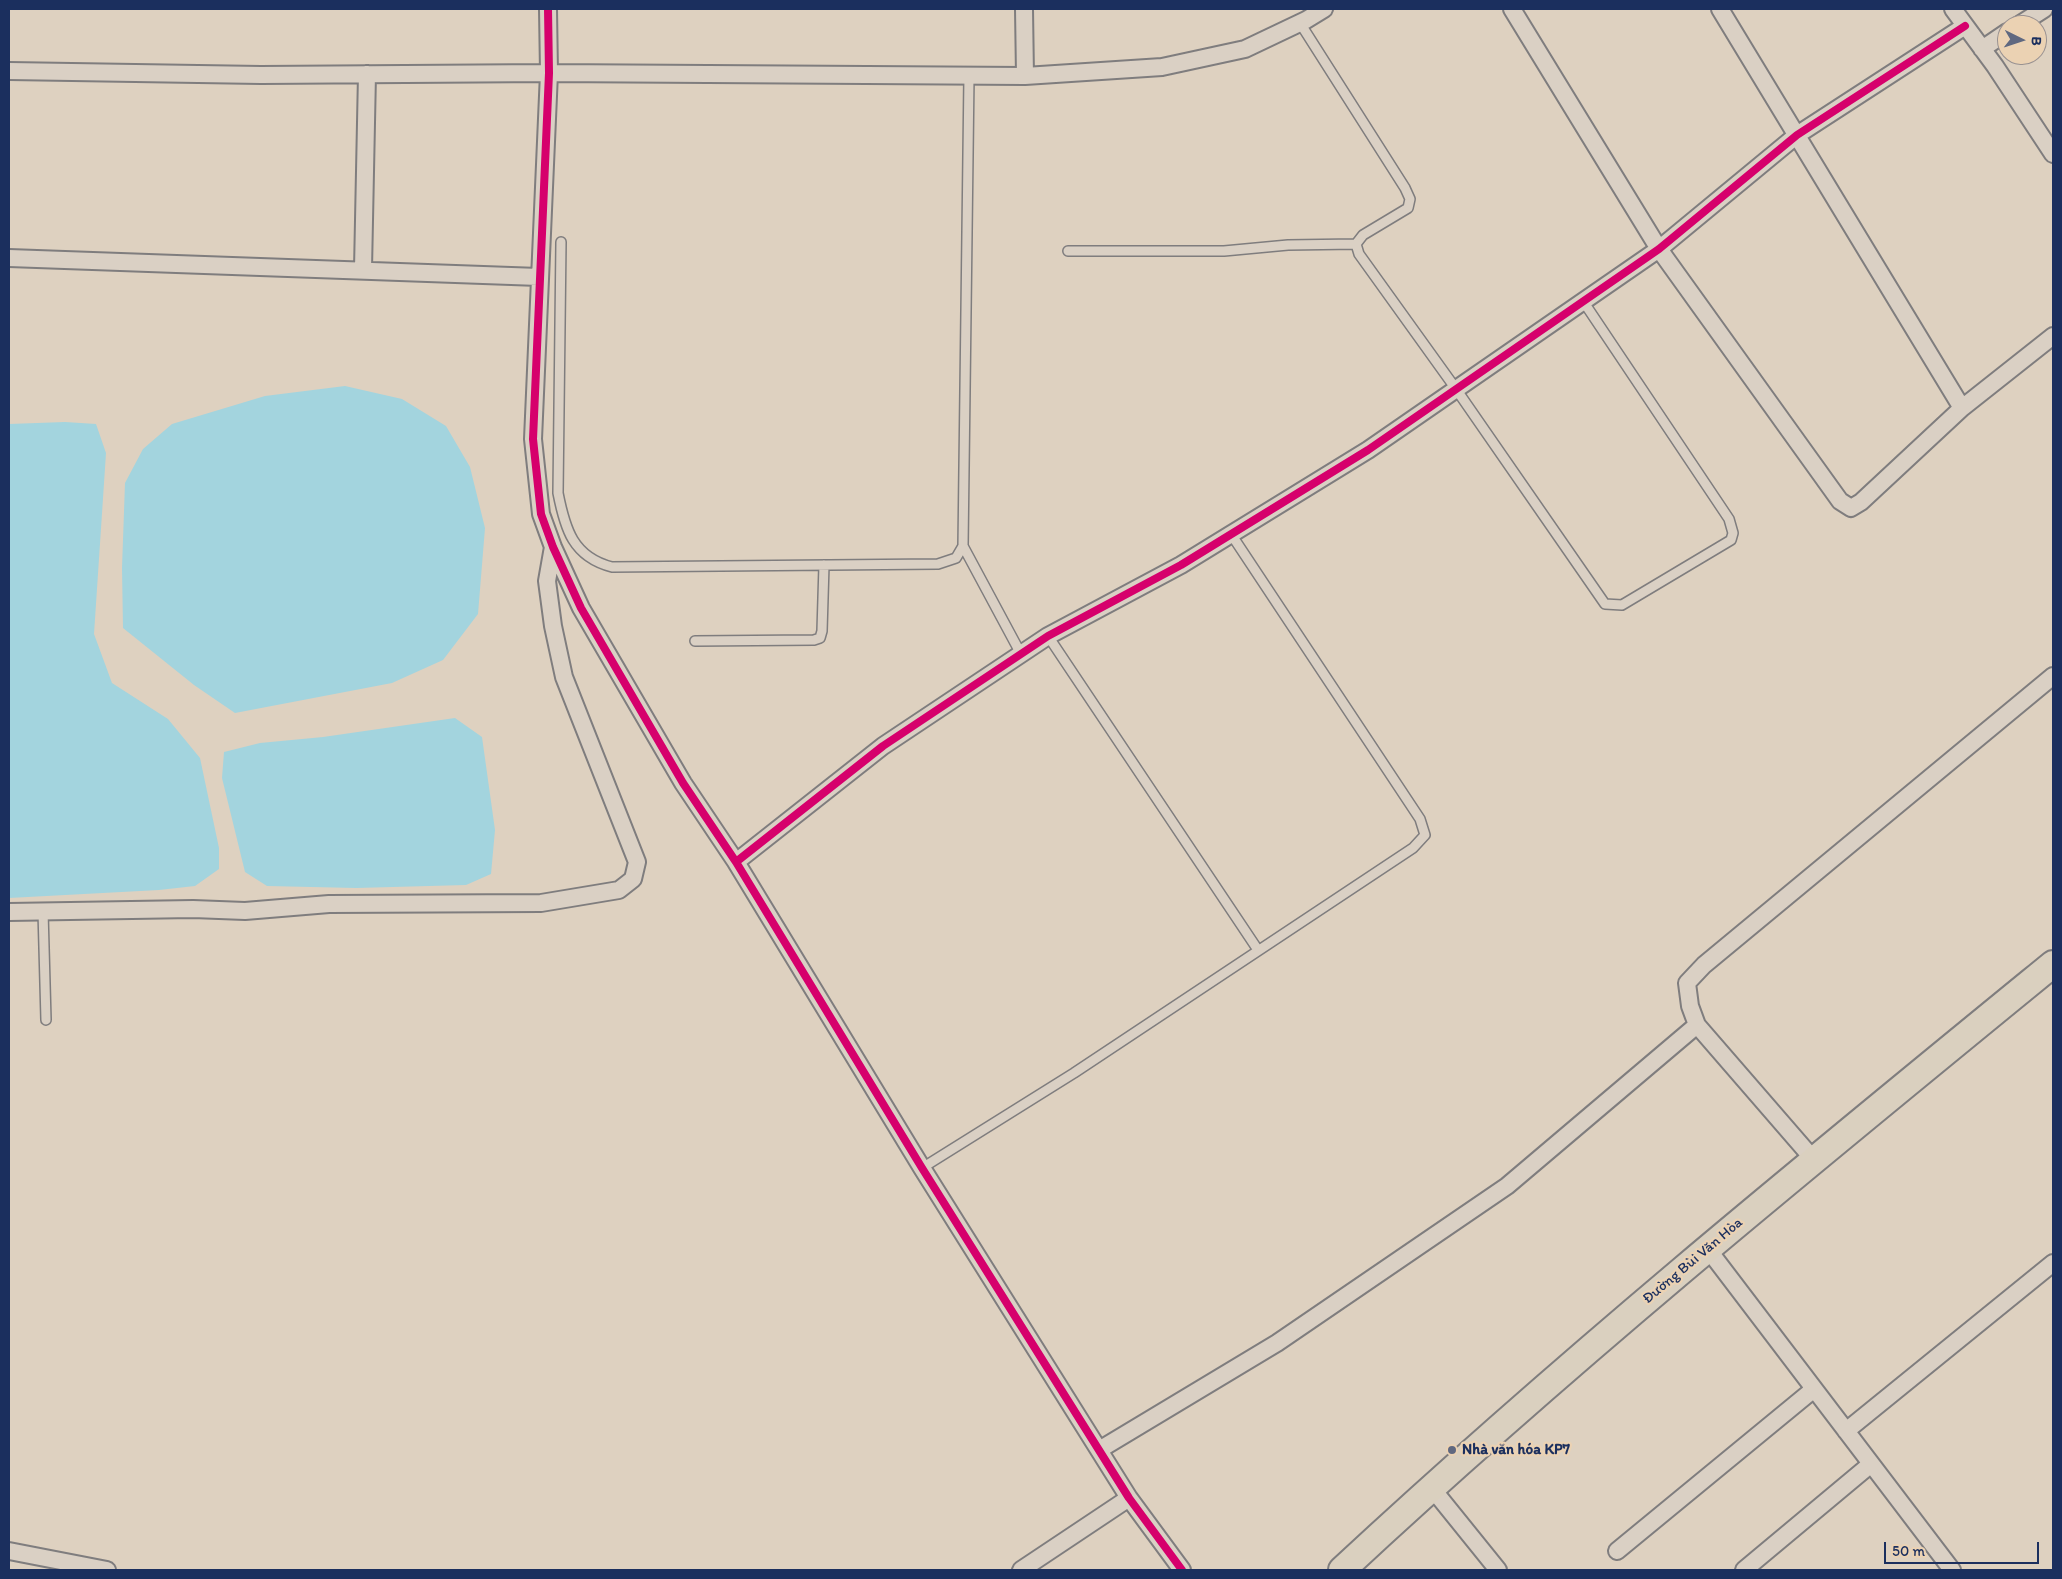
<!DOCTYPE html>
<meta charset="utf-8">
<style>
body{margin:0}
#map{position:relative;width:2062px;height:1579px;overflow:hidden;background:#ded1c0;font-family:Itim,sans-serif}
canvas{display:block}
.frame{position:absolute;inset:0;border:10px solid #1b2f5e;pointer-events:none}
.north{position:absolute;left:1997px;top:15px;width:50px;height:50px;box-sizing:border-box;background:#ebd2b3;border:1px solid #989191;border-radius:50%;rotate:94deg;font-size:14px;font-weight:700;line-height:20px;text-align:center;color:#1b2f5e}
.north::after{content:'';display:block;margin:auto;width:18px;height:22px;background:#5f6880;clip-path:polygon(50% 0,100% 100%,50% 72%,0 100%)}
.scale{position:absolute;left:1884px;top:1542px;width:155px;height:22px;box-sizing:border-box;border:2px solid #1b2f5e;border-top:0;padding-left:6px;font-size:15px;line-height:18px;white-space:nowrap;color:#1b2f5e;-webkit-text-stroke:4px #ebd2b3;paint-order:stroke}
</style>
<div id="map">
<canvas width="2062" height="1579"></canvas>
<div class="frame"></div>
<div class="north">B</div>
<div class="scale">50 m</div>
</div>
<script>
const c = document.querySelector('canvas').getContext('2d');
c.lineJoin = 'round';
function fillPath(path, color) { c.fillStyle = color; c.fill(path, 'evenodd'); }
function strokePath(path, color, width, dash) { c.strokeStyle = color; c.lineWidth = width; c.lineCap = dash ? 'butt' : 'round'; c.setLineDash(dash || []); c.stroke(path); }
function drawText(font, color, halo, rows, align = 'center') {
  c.font = font + ' Itim,sans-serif'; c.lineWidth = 4.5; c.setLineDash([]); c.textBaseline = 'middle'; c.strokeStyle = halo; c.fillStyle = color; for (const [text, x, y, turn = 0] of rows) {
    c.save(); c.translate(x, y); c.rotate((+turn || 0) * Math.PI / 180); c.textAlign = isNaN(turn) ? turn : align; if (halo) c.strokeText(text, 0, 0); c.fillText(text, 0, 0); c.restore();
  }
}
fillPath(new Path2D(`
 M345,386l57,13 44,27 24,41 15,61 -7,86 -35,46 -51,23 -157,30 -41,-28 -71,-57 -1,-60 3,-85 18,-34 29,-25 93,-28z
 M65,422l31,2 10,29 -12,181 18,49 56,36 32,39 19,90v21l-24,17 -36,4 -150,8v-474z
 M455,718l27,19 13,93 -4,44 -25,11 -110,3 -89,-2 -22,-14 -23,-94 2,-26 36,-9 63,-6z`), '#a3d4de');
const lane = new Path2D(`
 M1300,23l105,165 5,11 -2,9 -45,27 -7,9 3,10 97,135 149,215 17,1 109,-65 2,-7 -4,-14 -146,-218
 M561,242l-3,251c7,36 15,64 54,74l326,-3 18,-6 7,-12 6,-470
 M1068,251h156l64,-6 68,-1
 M963,546l58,108
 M1048,636l210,314
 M695,641l119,-1 6,-2 2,-7 2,-66
 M43,911l3,109
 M922,1168l152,-95 339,-225 12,-13 -5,-16 -189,-285`);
const street = new Path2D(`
 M548,9l1,64 -16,366 8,75 12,33 28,61 102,175 53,79 186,306 207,330 53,72
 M1024,9l1,67
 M1512,9l147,240 181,252 11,7 10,-6 101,-94 91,-72
 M1720,9l242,399
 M1953,9l42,57 58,88
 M2019,25l25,-16
 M1982,49l25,-17
 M9,71l252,4 288,-2 476,3 137,-9 83,-18 61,-29 18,-11
 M9,258l530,19
 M363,269l4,-195
 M736,862l147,-116 165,-110 133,-71 187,-115 291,-201 138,-114 168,-109
 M9,912l184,-3 52,2 84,-7 212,-1 78,-13 14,-11 4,-17 -73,-185 -11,-51 -6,-45 6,-34
 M1814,1160l-117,-135 -7,-19 -3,-23 17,-18 349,-289
 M1707,1248l245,322
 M1846,1431l207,-168
 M1099,1450l178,-107 230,-157 190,-161
 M1431,1487l67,83
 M9,1551l98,19
 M1617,1551l197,-162
 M1021,1570l108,-72
 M1744,1570l127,-106`);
const primary = new Path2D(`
 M1342,1570c228,-212 470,-409 711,-606`);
strokePath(lane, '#7f7d7e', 12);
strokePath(street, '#7f7d7e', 20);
strokePath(primary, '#7f7d7e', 30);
strokePath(lane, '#dad0c4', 9);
strokePath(street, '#dad0c4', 16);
strokePath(primary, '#dad0bf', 26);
strokePath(new Path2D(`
 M548,9l1,64 -16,366 8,75 12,33 28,61 102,175 53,79 186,306 207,330 53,72
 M736,862l147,-116 165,-110 133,-71 187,-115 291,-201 138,-114 168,-109`), '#d6006c', 8);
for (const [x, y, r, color] of [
 [1452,1450,5,"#5f6880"]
]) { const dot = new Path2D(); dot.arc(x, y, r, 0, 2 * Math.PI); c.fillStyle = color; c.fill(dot); strokePath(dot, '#ebd2b3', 2); }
drawText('15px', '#1b2f5e', '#ebd2b3', [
 ["Đường Bùi Văn Hòa",1693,1261,-40]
]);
drawText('bold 15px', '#1b2f5e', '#ebd2b3', [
 ["Nhà văn hóa KP7",1462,1450]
], 'left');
</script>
